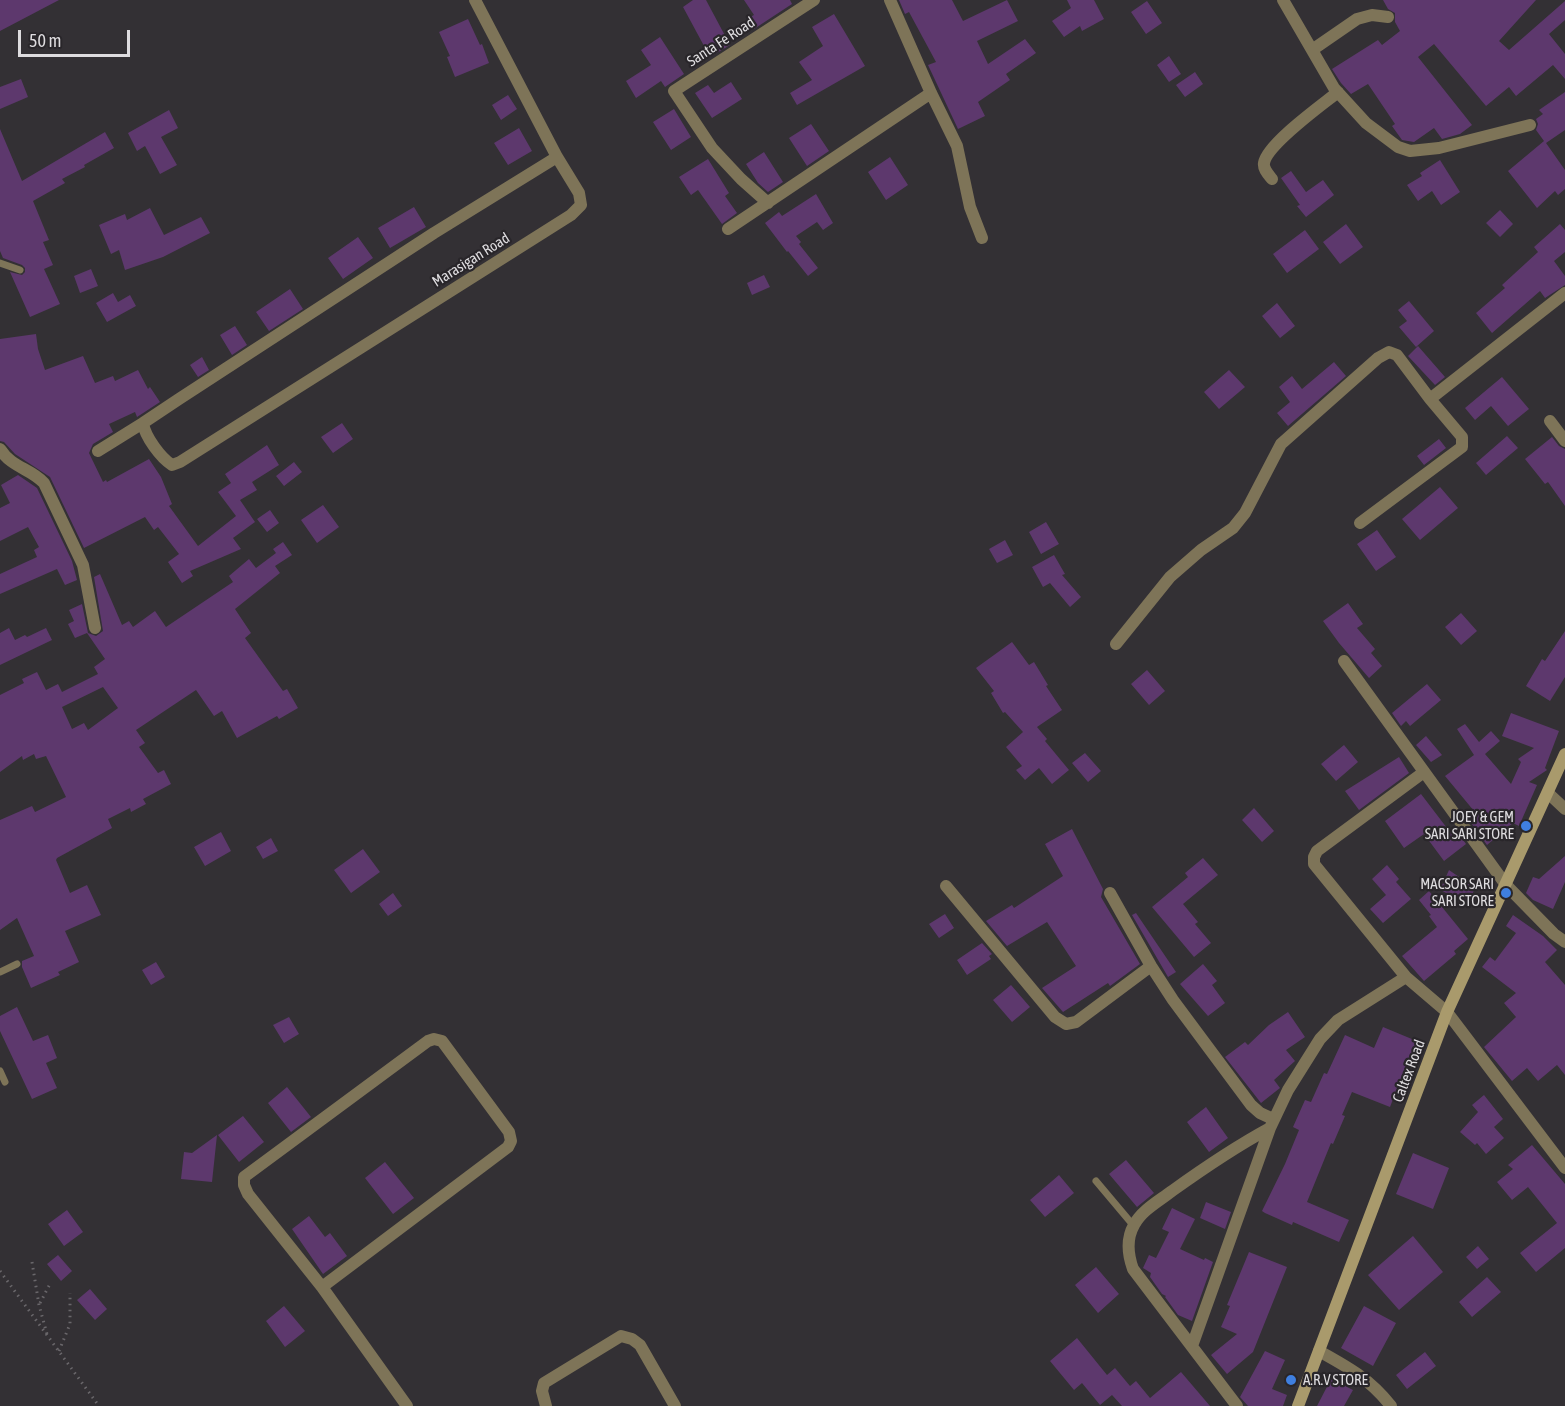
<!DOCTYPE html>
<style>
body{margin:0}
#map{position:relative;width:1565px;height:1406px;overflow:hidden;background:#333034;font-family:"Asap Condensed",sans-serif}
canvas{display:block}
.scale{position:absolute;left:18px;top:30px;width:112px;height:27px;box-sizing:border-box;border:3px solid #dedcdf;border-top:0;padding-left:8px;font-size:18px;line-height:21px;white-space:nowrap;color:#dedcdf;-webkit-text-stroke:4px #29262a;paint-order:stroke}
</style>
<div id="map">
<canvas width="1565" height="1406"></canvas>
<div class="scale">50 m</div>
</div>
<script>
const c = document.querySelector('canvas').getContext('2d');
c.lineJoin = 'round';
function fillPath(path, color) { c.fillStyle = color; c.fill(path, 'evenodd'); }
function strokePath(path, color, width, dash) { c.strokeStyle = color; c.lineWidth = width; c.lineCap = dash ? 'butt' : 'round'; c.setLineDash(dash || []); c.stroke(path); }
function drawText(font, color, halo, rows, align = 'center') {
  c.font = font + ' "Asap Condensed",sans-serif'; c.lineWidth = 4.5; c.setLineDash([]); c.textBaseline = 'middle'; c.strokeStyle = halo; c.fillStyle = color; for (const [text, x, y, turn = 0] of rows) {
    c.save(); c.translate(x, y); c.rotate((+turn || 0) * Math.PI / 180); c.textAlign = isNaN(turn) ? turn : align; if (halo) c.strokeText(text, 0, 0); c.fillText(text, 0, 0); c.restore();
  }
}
fillPath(new Path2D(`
 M0,0h59l-59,31z
 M693,0h13l24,45 -20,12 -27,-50z
 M744,0h46l2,4 -38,25 -6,-11 6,-3z
 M899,0h53l11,21 44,-21 11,21 -41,20 11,23 37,-25 11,14 -30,21 4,6 -32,22 7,14 -27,13 -30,-64 8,-3 -27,-50 -4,2z
 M1067,0h27l10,19 -22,12 -2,-5 -16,11 -12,-16 19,-13z
 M1383,0h153l-37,41 10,9 56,-49v19l-16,14 16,20v25l-12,-14 -37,31 -7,-9 -23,19 -52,-62 -16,13 54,68 -12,9 -18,5 -8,-11 -20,14 -12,-2 -10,-14 3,-2 -27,-40 -17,10 -10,-11 -9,-14 46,-29 4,5 18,-14 -5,-9v-9l-7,-4z
 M1147,1l15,22 -16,11 -15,-22z
 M834,14l31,52 -68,39 -7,-12 22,-13 -13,-18 24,-16 -11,-19z
 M468,19l12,26 2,-1 7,19 -34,14 -8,-20 3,-1 -11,-24z
 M660,37l24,37 -19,13 -4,-6 -25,17 -10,-17 25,-16 -10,-15z
 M1169,56l12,18 -12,8 -12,-17z
 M1195,72l8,12 -18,13 -9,-12z
 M21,79l7,18 -28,12v-22z
 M731,82l11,17 -30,19 -17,-25 13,-8 6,8z
 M1565,92v38l-19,13 19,27v19l-7,6 -3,-4 -18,17 -29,-37 36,-30 -8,-11 2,-6 -2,-5 7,-5 -4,-4z
 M508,95l9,14 -16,11 -9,-15z
 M674,109l17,28 -20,13 -18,-28z
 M169,110l9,18 -17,9 16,28 -17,9 -15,-28 -8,5 -9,-18z
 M811,124l18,27 -22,15 -18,-28z
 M519,128l13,23 -24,14 -14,-22z
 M0,129l22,52 83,-49 9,16 -30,17 1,2 -23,12 3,4 -32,18 16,39 -6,2 10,23 -9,4 16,35 -30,13 -20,-45 12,3 3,-3v-4l-3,-3 -19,-7 -3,-7z
 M764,152l19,30 -15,10 -10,-9 -12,-19z
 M890,157l18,28 -22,15 -18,-28z
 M708,159l21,34 -4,3 12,17 -15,11 -24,-34 -7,5 -12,-18z
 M1440,160l20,32 -19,13 -9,-14 -14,10 -11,-16 15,-9 -2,-3z
 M1291,171l15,21 17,-12 11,15 -28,22 -9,-11 3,-1 -19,-27z
 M816,194l17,29 -10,7 -6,-8 -21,14 5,6 -2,2 19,24 -10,8 -20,-25 -1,1 -22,-29 14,-11 3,4z
 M414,207l12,20 -36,21 -12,-20z
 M150,208l14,27 37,-18 9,16 -47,24 -38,13 -6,-20 -8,4 -12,-29 26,-11 2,6z
 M1500,210l13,14 -13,13 -14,-14z
 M1346,224l17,23 -23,17 -17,-22z
 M1560,224l5,6v22l-11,9 11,15v9l-20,13 -5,-7 -48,42 -16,-20 29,-25 -3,-3 36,-33 -4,-5z
 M1305,230l14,19 -32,24 -14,-19z
 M358,237l15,21 -30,21 -15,-21z
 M91,269l7,17 -18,7 -6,-17z
 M764,275l6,12 -18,8 -5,-12z
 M290,289l13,20 -34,22 -13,-19z
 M113,293l5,9 12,-7 6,11 -29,16 -11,-19z
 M1409,301l25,30 -18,16 -17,-20 8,-6 -9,-11z
 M1277,303l18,23 -15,12 -18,-22z
 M235,326l12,19 -15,10 -12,-20z
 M36,334l2,15 7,21 38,-14 12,27 18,-7 2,5 23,-11 10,19 2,-2 10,15 -23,15 -2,-5 -26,12 4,8 -20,12 -4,9 14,29 3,-2 1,2 42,-23 12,18 11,27 -3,2 29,40 38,-30 -18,-24 13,-9 -6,-9 42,-29 12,20 -27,17 5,8 -17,10 15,22 -22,16 8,11 -51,22 3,5 -11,7 -14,-21 11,-8 -21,-27 -4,3 -9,-13 -61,31 -34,-71 -35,-23 -11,-12 -4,-1v-102z
 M1418,346l27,31 -10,8 -27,-29z
 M202,357l7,13 -11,7 -8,-12z
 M1334,362l12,14 -58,50 -11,-13 13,-11 -11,-15 13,-11 10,13z
 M1229,370l16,17 -26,22 -15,-17z
 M1502,377l27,32 -21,17 -17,-20 -16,14 -10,-12z
 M342,423l11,16 -20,14 -12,-16z
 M1507,436l11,12 -32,27 -10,-12z
 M1552,437l7,9 6,3v57l-17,-24 -3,2 -20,-25z
 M1439,439l7,9 -22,17 -7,-9z
 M294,462l8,10 -18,14 -8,-10z
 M18,475l19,13 35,73 5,19 -12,5 -8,-16 -57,25v-20l37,-17 -3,-7 5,-3 -11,-20 -28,14v-33l10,-5 -9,-18z
 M1440,487l18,21 -38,32 -18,-21z
 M323,505l16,22 -22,16 -16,-23z
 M270,510l9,13 -12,9 -10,-13z
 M1046,522l13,22 -18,10 -12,-22z
 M1377,530l19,27 -20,14 -19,-27z
 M1005,540l8,15 -16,8 -8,-14z
 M283,542l9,13 -17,11 5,7 -45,36 16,24 -6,5 38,53 4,-2 11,19 -19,11 -2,-3 -40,22 -15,-27 -8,5 -18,-26 -60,40 9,13 -6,4 19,26 6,-3 7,14 -28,15 3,5 -15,8 -1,-4 -22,11 4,9 -55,30 -1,2 14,33 17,-8 14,30 -36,16 14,31 -21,10 2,3 -29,13 -9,-21v-6l12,-5 -17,-38 -17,12v-110l32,-14 3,6 31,-15 -20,-41 -10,3 -2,-5 -11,6 -1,-4 -22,16v-77l24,-12 -2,-4 15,-7 9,18 12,-6 4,8 36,-18 -4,-7 11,-8 -18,-26 -12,5 -7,-14 6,-3 -5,-11 13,-6 6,29 8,3 7,-5 -9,-54 6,-3 22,51 7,-4 4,6 22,-16 11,16 67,-45 -4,-6 20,-17 7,9 20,-15 -3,-4zM103,687l15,21 -30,22 -4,-7 -12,6 -10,-22z
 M1054,555l11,19 -3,1 19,22 -11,10 -20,-24 -7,4 -11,-20z
 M1348,603l15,21 -6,4 18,21 -4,4 11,13 -13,12 -30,-35 -16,-22z
 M1461,613l16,18 -16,14 -16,-18z
 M9,628l6,12 10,-5 2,2 19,-9 6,12 -52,25v-32z
 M1565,631v46l-15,24 -24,-15 16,-27 3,2z
 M1012,642l17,23 5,-3 14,23 -2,1 16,24 -25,17 10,12 -2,2 24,29 -17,14 -13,-16 -14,12 -9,-10 6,-4 -16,-19 17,-15 -18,-20 -2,1 -12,-20 3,-2 -18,-23z
 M1147,670l18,21 -16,14 -18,-21z
 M1427,684l14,16 -31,26 -4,-5 -5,5 -9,-13z
 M1511,713l48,18 -14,37 2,2 -18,12 8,3 -18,41 -6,-3 -26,22 -20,-28 7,-6 -29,-35 29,-21 -17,-26 8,-5 14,18 12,-11 9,10 -15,13 26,30 10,-22 -3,-3 16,-11 -32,-12z
 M1426,736l16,19 -11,7 -15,-17z
 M1344,745l14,17 -22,19 -15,-17z
 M1085,753l16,18 -13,11 -16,-19z
 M1399,757l10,16 -50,37 -14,-19z
 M1421,794l29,38 5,-4 11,16 -22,17 -20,-27 -20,14 -19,-27z
 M1254,808l20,23 -12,11 -20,-22z
 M1072,829l31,60 -2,8 39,67 -30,22 -2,-3 -45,29 -21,-24 34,-22 -29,-44 -40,24 -21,-25 26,-16 2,3 49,-32 -18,-32z
 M221,832l10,19 -26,15 -11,-19z
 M271,838l7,13 -15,8 -7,-12z
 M363,849l17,23 -29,21 -17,-23z
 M1565,856v26l-12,27 -20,-9 -7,-7 7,-16 6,2z
 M1203,858l15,17 -35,29 15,18 -3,2 16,19 -17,14 -42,-50 36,-30 -3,-4z
 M1387,865l12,14 -3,3 15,17 -28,24 -13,-14 16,-14 -14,-16z
 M1449,870l26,18 -7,15 -28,-13z
 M1429,891l39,48 -14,12 2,3 -32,27 -22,-25 35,-29 -8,-11 2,-1 -12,-15z
 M393,893l9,13 -14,10 -9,-12z
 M1136,913l40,59 -8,5 -36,-62z
 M945,914l9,14 -15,10 -10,-14z
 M1513,915l30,21 14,14 -12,12 20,23v90l-8,-10 -19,16 -11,-13 -15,13 -28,-34 32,-30 -12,-14 12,-10 -34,-26 8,-10 5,4 21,-28 -10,-7z
 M982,943l10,11 -3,2 2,3 -24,16 -10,-15z
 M156,962l9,15 -14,8 -9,-15z
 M1203,964l14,17 -5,4 13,18 -17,13 -28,-32z
 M1011,985l19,22 -18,15 -19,-22z
 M17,1007l16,34 15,-6 9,23 -11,5 11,25 -25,11 -32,-68v-15z
 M1288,1012l17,25 -19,13 9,11 -21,19 6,8 -19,15 -36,-46 20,-15 3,3 21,-20z
 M289,1017l10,17 -15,9 -11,-18z
 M1383,1027l36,15 -10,24 -3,-1 -16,42 -38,-15 -10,23 3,1 -12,28 -2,-1 -24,59 42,18 -10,22 -46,-20 -1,3 -27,-12 -3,-2 23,-47 14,-34 -6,-3 12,-27 6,2 13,-29 3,1 18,-39 29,13z
 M287,1087l24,30 -20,15 -23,-29z
 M1484,1095l19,24 -9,8 10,11 -18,16 -9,-11 -2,2 -15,-13 18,-20 -6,-7z
 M1206,1107l22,31 -19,14 -22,-30z
 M243,1116l21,26 -25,20 -21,-27z
 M217,1135l-5,47 -31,-3 3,-27 8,1z
 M1532,1145l33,39v64l-29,24 -16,-19 37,-30 -29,-36 -16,13 -15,-18 16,-13 -5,-4z
 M1413,1153l36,15 -16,41 -37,-15z
 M1126,1160l28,33 -17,14 -28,-33z
 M385,1162l29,36 -21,16 -28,-36z
 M1059,1175l15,18 -29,24 -15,-17z
 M1206,1202l25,10 -6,17 -25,-11z
 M1172,1208l23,11 -15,30 24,11 1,-2 8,4 -21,59 -14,-6 -13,-18 1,-1 -4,-2 -12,-17 1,-4 -8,-5 6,-13 7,3 13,-26 -7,-3z
 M67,1210l16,22 -19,14 -16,-22z
 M309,1216l16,21 5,-4 17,23 -24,18 -31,-45z
 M1413,1236l30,36 -44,38 -31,-35z
 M1478,1246l11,13 -12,10 -11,-12z
 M1249,1252l38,15 -34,85 -26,22 -16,-19 26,-21 -16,-7 9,-21 -3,-1z
 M58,1255l14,16 -11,10 -14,-17z
 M1096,1267l23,27 -21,19 -23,-28z
 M1487,1277l14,15 -29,25 -13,-15z
 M90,1289l17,20 -12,11 -18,-20z
 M284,1306l21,25 -20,16 -19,-26z
 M1364,1306l32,17 -23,43 -32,-18z
 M1077,1338l30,37 8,-7 15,18 6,-5 14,17 31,-26 29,34h-88l-10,-11 -12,10 -18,-22 -8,7 -24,-29z
 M1265,1351l20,9 -13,29 15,6 -4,11h-35l-8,-9z
 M1425,1352l11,14 -29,23 -11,-14z
 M1331,1379l22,11 -9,16h-27z`), '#5d386d');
strokePath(new Path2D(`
 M32,1262l7,43 8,29
 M0,1271l99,135
 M40,1303l11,-21
 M59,1351l11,-27v-31`), '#6a676b', 3, [1.5, 4.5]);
strokePath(new Path2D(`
 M0,263l20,7
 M0,972l17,-8
 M0,1071l5,11
 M1096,1181l37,44`), '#7e7458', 7);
strokePath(new Path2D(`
 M475,0l82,157 22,36 2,12 -10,10 -391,247 -8,3c-11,-7 -27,-28 -29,-42l36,-24 255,-166 123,-76
 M890,0l41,93 26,53 13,61 12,31
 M1283,0l51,88 32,35 32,24 12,4 29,-3 91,-23
 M1312,50l45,-31 15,-4 16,2
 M1272,179c-4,-5 -9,-10 -8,-16 3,-19 58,-58 74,-71
 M768,203l-27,-24 -29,-31 -38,-57 140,-91
 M728,229l203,-136
 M1550,421l15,20
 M0,449c12,19 30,19 44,34l39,82 12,63
 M98,451l45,-28
 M1360,523l102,-76v-10l-32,-38
 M1116,644l54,-67 31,-27 32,-22 12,-15 36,-69 97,-86 11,-6 8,3 33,44 135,-106
 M1344,661l162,224 48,49 11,8
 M1424,772l-107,79 -3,6v7l92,113 41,35 118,156
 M1548,793l17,16
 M946,886l109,131 11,7 10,-2 75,-56
 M1110,893l41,73 22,34 78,105 9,8 13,6
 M322,1287l186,-140 3,-6 -2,-9 -67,-91 -8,-2 -6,2 -184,136v8l4,9 74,93 85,119
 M1192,1346l78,-218 18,-38 32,-51 18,-19 68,-43
 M1319,1351c29,16 51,28 72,55
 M546,1406l-4,-15 2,-8 77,-47 11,3 8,6 35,61
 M1237,1406l-104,-137c-5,-14 -7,-30 1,-44 8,-15 25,-24 38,-34 32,-23 63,-44 98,-63`), '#7e7458', 12);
strokePath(new Path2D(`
 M1298,1406l149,-394 118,-258`), '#a99a6c', 12);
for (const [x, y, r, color] of [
 [1526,826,6,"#3f7fe0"],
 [1506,893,6,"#3f7fe0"],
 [1291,1380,6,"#3f7fe0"]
]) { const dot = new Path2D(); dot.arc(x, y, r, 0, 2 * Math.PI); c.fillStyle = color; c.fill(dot); strokePath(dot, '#29262a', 2); }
drawText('15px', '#dedcdf', '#29262a', [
 ["Santa Fe Road",721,42,-33],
 ["Marasigan Road",471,260,-32],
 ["Caltex Road",1409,1071,-69]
]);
drawText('15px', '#dedcdf', '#29262a', [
 ["JOEY & GEM",1514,817],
 ["SARI SARI STORE",1514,834],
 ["MACSOR SARI",1494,884],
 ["SARI STORE",1494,901],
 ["A.R.V STORE",1303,1380,"left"]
], 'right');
</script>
